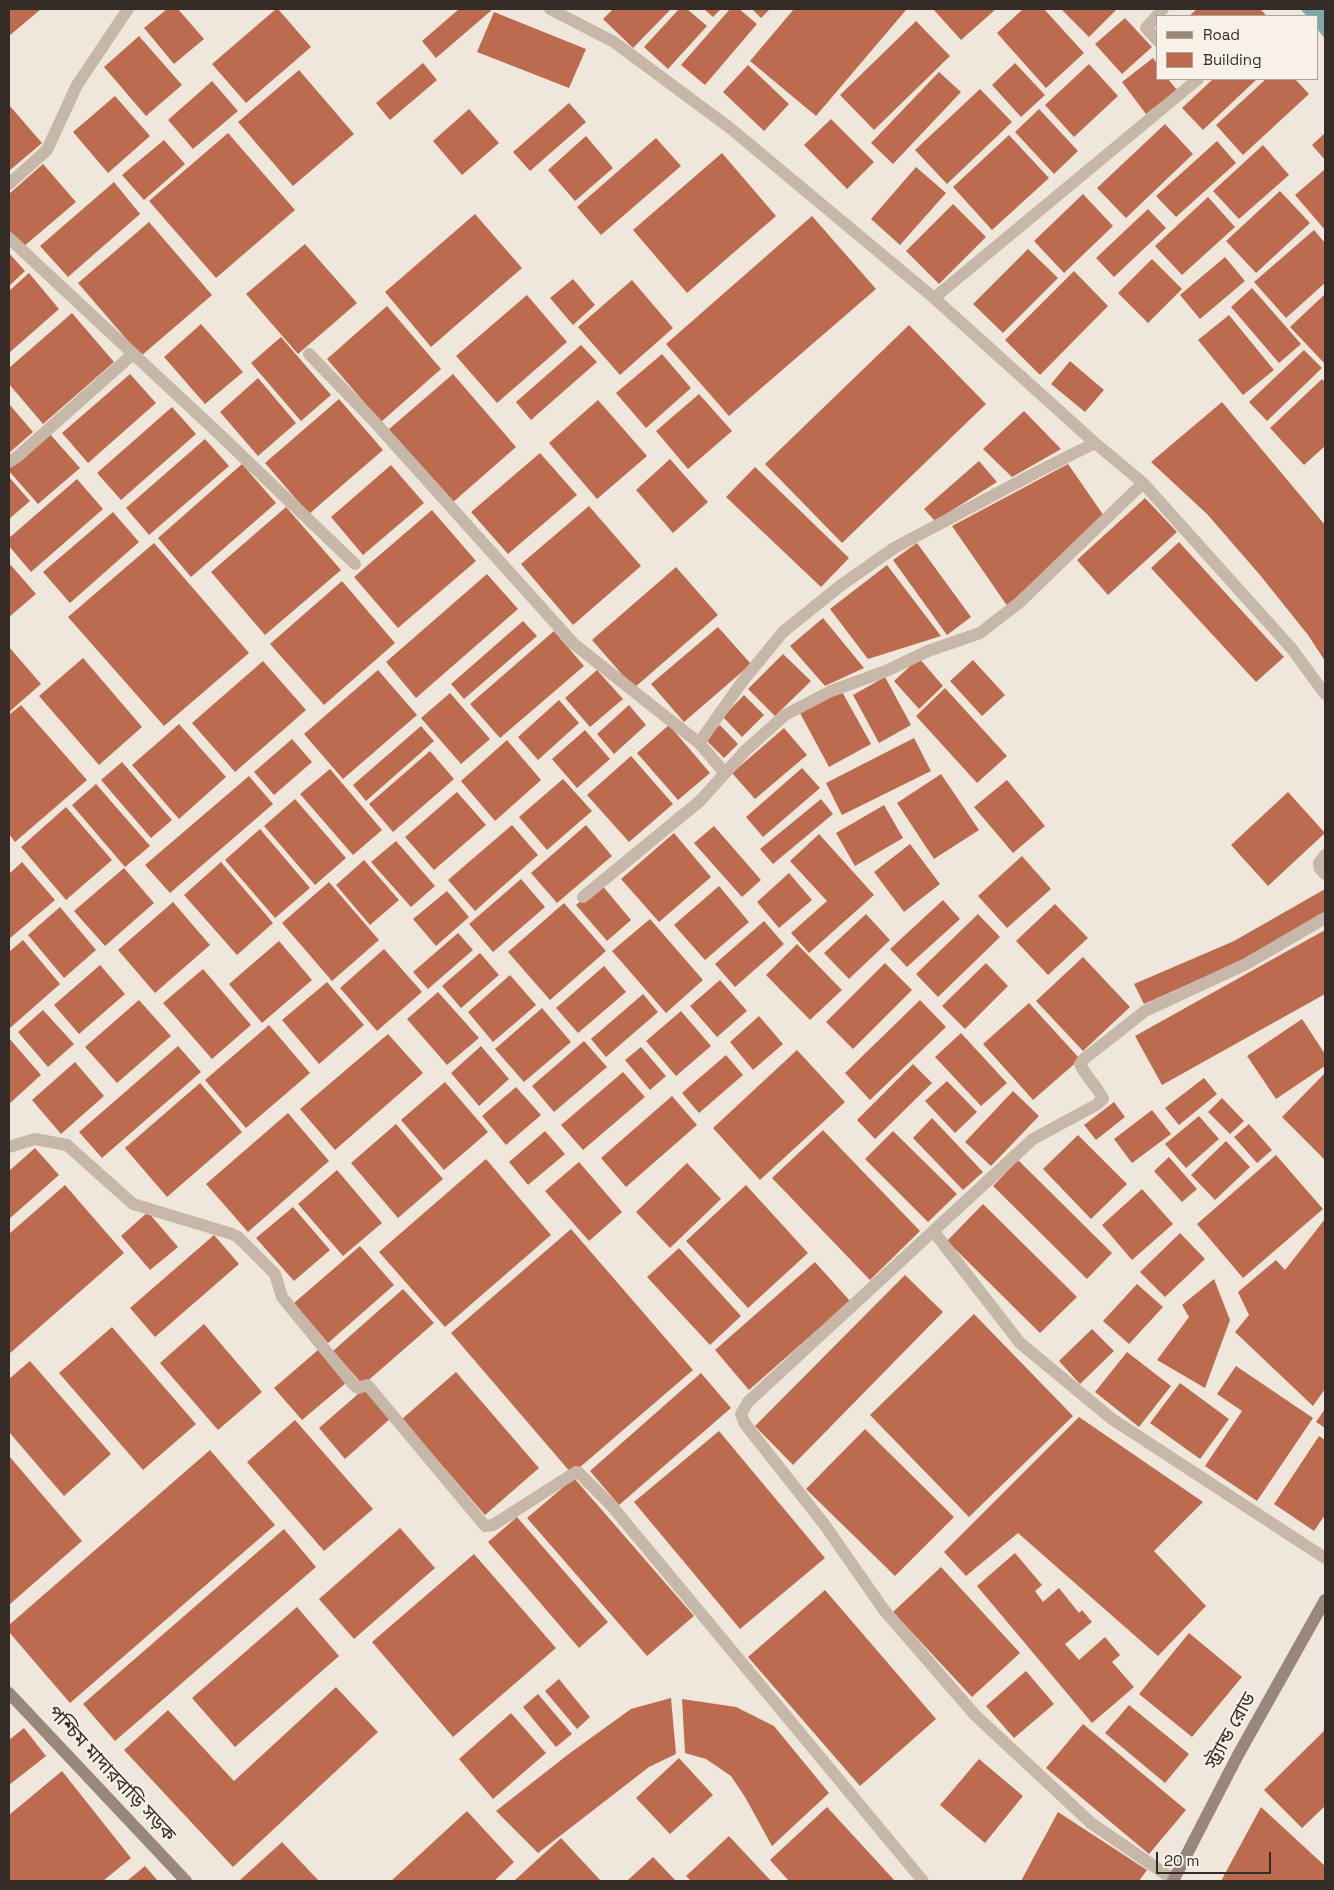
<!DOCTYPE html>
<meta charset="utf-8">
<style>
body{margin:0}
#map{position:relative;width:1334px;height:1890px;overflow:hidden;background:#f0e7dc;font-family:"Space Grotesk",sans-serif}
canvas{display:block}
.frame{position:absolute;inset:0;border:10px solid #352c28;pointer-events:none}
.legend{position:absolute;left:1156px;top:15px;width:162px;height:65px;box-sizing:border-box;background:#f8f1e8;border:1px solid #aaa29b;margin:0;padding:6px 9px;list-style:none;font-size:15px;color:#352c28}
.legend li{display:flex;align-items:center;gap:10px;height:25px}
.legend b{width:25px;border:1px solid #aaa29b}
.scale{position:absolute;left:1156px;top:1852px;width:115px;height:22px;box-sizing:border-box;border:2px solid #352c28;border-top:0;padding-left:6px;font-size:15px;line-height:18px;white-space:nowrap;color:#352c28;-webkit-text-stroke:4px #f8f1e8;paint-order:stroke}
</style>
<div id="map">
<canvas width="1334" height="1890"></canvas>
<div class="frame"></div>
<ul class="legend">
<li><b style="height:6px;background:#9a877b"></b>Road</li>
<li><b style="height:14px;background:#bc6b4e"></b>Building</li>
</ul>
<div class="scale">20 m</div>
</div>
<script>
const c = document.querySelector('canvas').getContext('2d');
c.lineJoin = 'round';
function fillPath(path, color) { c.fillStyle = color; c.fill(path, 'evenodd'); }
function strokePath(path, color, width, dash) { c.strokeStyle = color; c.lineWidth = width; c.lineCap = dash ? 'butt' : 'round'; c.setLineDash(dash || []); c.stroke(path); }
function drawText(font, color, halo, rows, align = 'center') {
  c.font = font + ' "Space Grotesk","Noto Sans Bengali",sans-serif'; c.lineWidth = 4; c.setLineDash([]); c.textBaseline = 'middle'; c.strokeStyle = halo; c.fillStyle = color; for (const [text, x, y, turn = 0] of rows) {
    c.save(); c.translate(x, y); c.rotate((+turn || 0) * Math.PI / 180); c.textAlign = isNaN(turn) ? turn : align; if (halo) c.strokeText(text, 0, 0); c.fillText(text, 0, 0); c.restore();
  }
}
fillPath(new Path2D(`
 M1300,9h25v30l-7,-9v-14h-11z`), '#7ea8aa');
fillPath(new Path2D(`
 M9,9h32l-32,27z
 M167,9h11l26,30 -30,25 -30,-36z
 M276,9h2l33,38 -65,56 -34,-39z
 M459,9h34l-57,49 -14,-17z
 M613,9h58l-38,39 -30,-29z
 M679,9h8l20,17 -39,43 -24,-22z
 M704,9h17l-8,8z
 M730,9h9l18,15 -52,61 -24,-20z
 M752,9h18l-9,9z
 M794,9h111l1,1 -90,106 -66,-55z
 M933,9h63l-35,31z
 M1023,9h21l40,44 -38,35 -49,-55z
 M1061,9h56l-28,28z
 M1197,9h63l6,6 -2,1h-75z
 M494,12l92,37 -17,39 -92,-36z
 M1125,18l27,29 -30,27 -27,-30z
 M916,21l34,35 -76,74 -34,-35z
 M139,36l43,49 -36,31 -42,-49z
 M1153,58l5,7v14h10l9,11 -31,24 -24,-32z
 M423,63l14,17 -47,40 -14,-17z
 M1015,63l30,32 -24,22 -29,-32z
 M1089,64l29,32 -44,41 -29,-32z
 M748,65l41,39 -25,27 -41,-39z
 M299,70l55,64 -61,52 -55,-64z
 M939,72l22,20 -68,72 -22,-21z
 M1213,79h44l-54,51 -21,-22z
 M1266,79h29l14,15 -66,61 -27,-30z
 M212,81l26,30 -45,38 -25,-29z
 M980,89l32,33 -65,62 -32,-34z
 M115,96l35,40 -42,37 -35,-41z
 M569,103l17,19 -56,49 -17,-19z
 M9,105l33,38 -33,28z
 M469,109l30,34 -37,32 -29,-34z
 M1039,109l39,42 -24,23 -39,-42z
 M831,119l43,43 -27,27 -43,-44z
 M1165,124l28,30 -67,64 -29,-30z
 M228,133l67,77 -79,68 -67,-77z
 M1325,133v27l-13,-15z
 M1009,135l40,43 -57,52 -39,-43z
 M586,136l27,32 -38,33 -27,-31z
 M656,138l25,28 -80,69 -24,-28z
 M164,140l21,24 -41,36 -22,-25z
 M1217,141l19,22 -60,54 -20,-21z
 M1263,145l26,30 -50,44 -26,-28z
 M722,153l54,63 -89,77 -54,-63z
 M43,164l33,38 -53,45 -14,-17v-36z
 M916,167l30,26 -46,52 -29,-26z
 M1324,170l1,1v59l-30,-35z
 M114,182l26,32 -72,63 -28,-31z
 M1280,191l30,32 -54,50 -30,-32z
 M1083,194l30,32 -49,47 -30,-32z
 M1208,197l27,30 -53,48 -27,-29z
 M953,204l33,33 -47,47 -33,-33z
 M1148,209l18,19 -52,49 -18,-19z
 M475,214l47,54 -91,79 -46,-55z
 M812,216l64,73 -147,127 -63,-72z
 M149,222l63,73 -71,61 -63,-73z
 M1314,230l11,13v40l-39,35 -32,-36z
 M305,244l52,59 -59,51 -52,-60z
 M1028,249l30,29 -55,55 -30,-29z
 M9,253l16,18 -16,15z
 M1225,257l20,24 -45,38 -20,-24z
 M1152,259l30,30 -34,34 -30,-30z
 M1074,271l34,35 -68,69 -35,-35z
 M29,273l30,36 -50,44v-62z
 M573,279l22,26 -22,20 -23,-27z
 M632,280l41,48 -53,47 -42,-48z
 M1252,288l49,56 -22,19 -48,-56z
 M1325,294v70l-35,-37z
 M527,295l40,47 -70,61 -41,-47z
 M387,306l54,63 -60,53 -54,-63z
 M72,313l42,49 -71,62 -34,-40v-16z
 M1229,315l45,55 -31,25 -45,-55z
 M201,324l42,48 -38,32 -41,-47z
 M909,325l77,79 -144,139 -77,-79z
 M281,337l50,58 -30,26 -50,-58z
 M581,345l16,17 -66,58 -15,-18z
 M1304,350l18,18 -55,53 -18,-19z
 M662,354l29,34 -45,40 -30,-35z
 M1070,361l34,29 -19,22 -34,-28z
 M130,374l26,29 -68,60 -26,-30z
 M453,374l63,73 -64,56 -64,-73z
 M258,378l38,45 -38,33 -38,-44z
 M1322,379l3,3v64l-21,19 -34,-37z
 M699,394l33,37 -44,38 -32,-38z
 M339,399l44,51 -74,64 -44,-51z
 M598,400l49,56 -50,43 -48,-56z
 M1222,402l103,123v136l-17,-26 -48,-60 -53,-61 -56,-52z
 M9,404l24,28 -24,21z
 M172,407l24,27 -75,66 -24,-27z
 M1024,411l37,38 -49,28 -29,-28z
 M49,433l31,35 -42,36 -29,-33v-3z
 M205,439l24,27 -80,69 -23,-27z
 M540,453l37,42 -69,59 -37,-42z
 M670,459l38,43 -35,31 -37,-43z
 M979,461l18,21 -62,39 -11,-12z
 M242,464l34,39 -85,74 -33,-39z
 M1068,464l36,52 -96,91 -56,-81z
 M391,465l33,38 -61,52 -32,-38z
 M755,467l94,91 -28,29 -95,-90z
 M9,477l21,24 -21,18z
 M77,479l26,30 -72,63 -22,-26v-8z
 M1145,498l32,34 -69,63 -31,-35z
 M589,506l52,60 -68,59 -52,-61z
 M286,507l55,63 -76,65 -54,-63z
 M432,510l44,51 -78,67 -44,-51z
 M113,512l26,30 -69,61 -27,-31z
 M1179,542l105,115 -28,25 -105,-114z
 M154,543l95,110 -85,73 -96,-109z
 M917,543l54,74 -24,18 -54,-75z
 M9,563l27,31 -27,23z
 M887,565l54,71 -73,23 -38,-50z
 M676,567l42,48 -84,73 -42,-48z
 M487,574l31,35 -102,89 -30,-36z
 M342,581l53,62 -71,62 -54,-61z
 M823,618l41,50 -39,18 -35,-40z
 M523,621l14,15 -73,63 -13,-15z
 M718,627l33,37 -67,58 -33,-38z
 M554,631l30,35 -84,72 -30,-34z
 M9,647l32,37 -32,28z
 M783,654l28,27 -36,35 -27,-27z
 M83,658l59,69 -43,38 -60,-69z
 M919,658l24,28 -24,23 -25,-28z
 M973,660l32,35 -23,21 -32,-35z
 M263,661l43,49 -71,62 -43,-49z
 M378,670l39,45 -74,64 -39,-45z
 M597,670l26,29 -33,28 -25,-29z
 M885,677l26,48 -32,18 -26,-48z
 M945,688l62,68 -30,27 -61,-67z
 M841,690l30,54 -42,23 -29,-54z
 M450,693l40,46 -29,25 -40,-46z
 M744,695l20,20 -22,22 -19,-20z
 M559,700l20,23 -41,37 -20,-23z
 M21,705l66,75 -72,62 -6,-8v-119z
 M629,705l17,20 -32,29 -17,-20z
 M179,724l47,53 -47,42 -47,-54z
 M669,725l41,48 -32,27 -41,-47z
 M720,725l18,19 -14,14 -19,-19z
 M421,726l13,15 -68,60 -13,-16z
 M784,728l23,27 -52,44 -23,-26z
 M585,730l25,29 -33,29 -25,-29z
 M914,738l17,33 -89,44 -16,-32z
 M292,739l20,23 -38,33 -20,-23z
 M507,740l34,40 -46,41 -34,-40z
 M430,751l24,28 -61,53 -24,-28z
 M631,756l42,48 -44,38 -42,-47z
 M122,762l50,58 -21,18 -50,-58z
 M802,768l18,20 -57,49 -17,-20z
 M330,769l52,61 -29,25 -53,-61z
 M941,774l38,56 -45,29 -37,-56z
 M249,776l24,28 -103,89 -25,-28z
 M563,779l29,32 -45,39 -28,-33z
 M1007,780l38,46 -32,27 -39,-46z
 M96,784l54,62 -25,21 -53,-62z
 M457,792l29,33 -52,45 -29,-33z
 M1288,792l37,41 -57,53 -37,-41z
 M295,799l51,59 -31,27 -51,-59z
 M821,799l12,15 -60,50 -13,-15z
 M884,805l19,33 -48,28 -19,-33z
 M66,807l46,53 -46,40 -45,-53z
 M512,825l26,30 -63,56 -27,-31z
 M586,825l26,31 -55,47 -26,-30z
 M714,826l47,54 -19,17 -48,-54z
 M260,829l50,59 -35,30 -50,-58z
 M674,833l37,44 -52,45 -38,-43z
 M819,834l55,61 -65,58 -18,-20 36,-32 -37,-40z
 M396,841l39,45 -24,21 -40,-45z
 M910,844l30,40 -36,28 -30,-40z
 M1022,856l29,33 -44,39 -29,-32z
 M364,860l35,40 -29,25 -34,-40z
 M22,862l33,38 -46,39v-65z
 M221,862l52,61 -36,32 -53,-60z
 M124,868l30,35 -49,43 -31,-35z
 M789,873l23,27 -33,28 -22,-26z
 M521,879l24,28 -52,45 -24,-28z
 M329,882l50,58 -47,41 -50,-58z
 M601,884l30,36 -24,21 -31,-36z
 M719,886l30,36 -44,38 -31,-35z
 M1325,889v25l-82,46 -99,44 -10,-20 100,-43z
 M447,891l22,26 -33,29 -23,-27z
 M943,900l17,19 -53,48 -17,-18z
 M173,902l37,43 -55,48 -37,-43z
 M564,903l42,48 -56,49 -42,-48z
 M1055,904l33,34 -40,37 -32,-34z
 M60,907l36,43 -32,28 -36,-43z
 M866,914l24,26 -41,39 -25,-26z
 M978,914l22,23 -62,60 -22,-23z
 M650,919l53,61 -37,33 -54,-62z
 M764,921l20,23 -49,43 -20,-23z
 M1325,930v64l-163,91 -27,-49z
 M458,933l15,17 -45,39 -15,-17z
 M23,940l37,44 -50,44 -1,-76z
 M279,941l33,39 -50,43 -33,-39z
 M797,944l45,46 -32,30 -44,-45z
 M384,949l38,43 -45,39 -37,-43z
 M480,953l19,22 -38,33 -19,-22z
 M1083,957l47,50 -47,44 -47,-50z
 M885,963l27,27 -59,59 -27,-27z
 M986,963l22,23 -43,43 -23,-23z
 M100,965l25,29 -46,40 -25,-29z
 M604,966l22,26 -48,41 -22,-25z
 M203,969l48,56 -39,34 -49,-56z
 M510,975l26,30 -43,37 -25,-30z
 M720,980l27,31 -30,26 -27,-31z
 M327,982l37,43 -45,39 -37,-44z
 M438,992l41,46 -32,27 -40,-46z
 M643,994l15,18 -52,45 -15,-18z
 M139,1000l32,36 -54,47 -32,-36z
 M920,1000l26,27 -76,73 -25,-27z
 M1029,1003l51,56 -47,41 -50,-56z
 M542,1008l29,34 -47,40 -29,-33z
 M43,1010l31,34 -26,23 -30,-35z
 M681,1011l30,35 -35,30 -30,-35z
 M759,1016l24,28 -30,26 -23,-28z
 M1302,1019l23,35v12l-49,33 -29,-43z
 M269,1025l41,48 -64,55 -41,-48z
 M961,1033l46,50 -26,23 -46,-49z
 M388,1034l35,39 -88,77 -35,-41z
 M9,1038l32,37 -32,29z
 M584,1041l23,26 -53,45 -22,-26z
 M178,1046l23,26 -99,86 -23,-26z
 M481,1046l28,33 -30,27 -28,-33z
 M641,1047l25,29 -16,14 -25,-30z
 M797,1050l48,52 -85,78 -47,-52z
 M726,1055l17,20 -44,38 -17,-20z
 M75,1062l29,34 -43,38 -29,-34z
 M913,1064l19,19 -57,56 -18,-19z
 M623,1072l22,25 -62,53 -22,-25z
 M1325,1073v87l-43,-43z
 M1204,1078l13,16 -38,31 -14,-17z
 M947,1081l30,31 -22,21 -30,-32z
 M445,1082l43,50 -44,38 -43,-50z
 M200,1083l42,49 -75,65 -42,-49z
 M516,1087l25,28 -35,30 -24,-29z
 M1013,1091l26,25 -48,50 -26,-24z
 M672,1096l25,29 -71,62 -25,-29z
 M1222,1098l22,23 -14,13 -22,-22z
 M1114,1102l11,15 -29,23 -12,-15z
 M1152,1110l19,24 -39,29 -18,-24z
 M288,1113l41,48 -81,71 -42,-48z
 M1199,1116l20,23 -33,29 -21,-24z
 M932,1118l51,54 -20,18 -50,-52z
 M396,1124l47,55 -45,39 -47,-55z
 M1249,1124l23,26 -15,13 -23,-26z
 M823,1130l97,101 -50,49 -98,-102z
 M545,1131l20,23 -37,31 -19,-23z
 M893,1131l64,63 -29,28 -63,-63z
 M1078,1135l49,49 -36,35 -48,-50z
 M1226,1141l24,26 -35,33 -24,-25z
 M35,1148l24,27 -50,44v-48z
 M1276,1155l47,54 -80,69 -46,-54z
 M1169,1157l28,32 -15,13 -28,-31z
 M486,1159l65,76 -106,92 -66,-75z
 M1018,1160l94,93 -25,26 -94,-93z
 M579,1162l43,50 -33,29 -44,-50z
 M687,1163l34,36 -51,49 -34,-36z
 M337,1170l45,53 -39,33 -45,-52z
 M65,1185l59,68 -115,101v-120z
 M746,1185l62,68 -60,55 -62,-67z
 M1142,1189l31,35 -41,36 -30,-35z
 M983,1204l94,93 -37,36 -93,-92z
 M293,1207l37,43 -36,31 -38,-43z
 M148,1212l30,35 -28,23 -29,-34z
 M1325,1219v170l-12,17 -78,-74 14,-17 -11,-23 38,-32 9,10z
 M571,1229l122,141 -121,104 -121,-141z
 M1180,1233l25,26 -40,38 -25,-25z
 M214,1235l25,29 -84,73 -25,-29z
 M360,1246l34,39 -66,58 -34,-40z
 M679,1248l62,68 -31,29 -63,-68z
 M815,1262l35,39 -101,89 -34,-40z
 M905,1275l38,37 -150,153 -38,-39z
 M1214,1279l16,41 -25,68 -48,-28 32,-43 -7,-12z
 M1137,1284l26,23 -34,37 -26,-23z
 M403,1289l31,34 -71,62 -30,-34z
 M974,1314l99,102 -104,101 -99,-102z
 M204,1324l58,68 -44,38 -58,-67z
 M112,1327l84,97 -53,46 -84,-97z
 M1092,1329l22,22 -34,33 -21,-23z
 M318,1350l29,32 -45,38 -28,-32z
 M1127,1352l44,34 -32,41 -44,-35z
 M30,1361l81,93 -47,42 -55,-64v-53z
 M1236,1366l77,52 -56,83 -52,-35 37,-55 -25,-17z
 M456,1372l83,96 -54,47 -83,-96z
 M701,1373l30,35 -112,97 -29,-34z
 M1180,1383l49,36 -29,40 -50,-36z
 M365,1388l26,30 -46,41 -26,-31z
 M1325,1409v19l-9,-6z
 M1079,1417l124,85 -49,49 52,55 -48,50 -140,-123 -52,43 -22,-24z
 M295,1420l78,89 -49,42 -77,-89z
 M865,1429l89,88 -59,59 -89,-87z
 M719,1431l106,127 -85,71 -106,-127z
 M1319,1436l6,4v75l-11,16 -40,-27z
 M210,1450l65,75 -205,178 -61,-71v-7z
 M9,1456l73,85 -73,64z
 M574,1478l120,138 -47,40 -120,-138z
 M517,1517l91,105 -29,26 -91,-106z
 M400,1528l35,40 -81,71 -35,-40z
 M284,1529l32,38 -201,174 -32,-37z
 M1015,1553l27,32 -7,6 8,11 16,-14 20,25 3,-3 10,12 -27,22 14,16 26,-23 15,18 -8,7 22,25 -42,36 -115,-137z
 M474,1554l82,94 -103,89 -81,-95z
 M941,1567l79,86 -48,44 -79,-85z
 M825,1590l111,129 -76,67 -112,-129z
 M297,1607l42,49 -104,91 -43,-49z
 M1189,1633l53,44 -50,60 -53,-43z
 M1026,1671l28,33 -40,34 -28,-32z
 M559,1679l31,38 -13,12 -32,-38z
 M336,1687l42,45 -145,135 -109,-117 44,-40 66,71z
 M538,1694l34,40 -16,13 -33,-40z
 M671,1698l5,56 -27,13 -111,86 -42,-42 74,-58 61,-44z
 M682,1699l54,8 38,19 55,67 -57,53 -27,-49 -14,-21 -25,-17 -21,-6z
 M1129,1705l60,49 -24,29 -60,-50z
 M511,1713l35,40 -53,46 -34,-40z
 M1083,1724l103,86 -37,44 -103,-86z
 M24,1728l22,28 -37,29v-45z
 M1325,1730v76l-23,22 -38,-38z
 M679,1758l34,37 -43,39 -34,-36z
 M979,1759l44,37 -38,47 -45,-38z
 M62,1771l69,87 -28,23h-94v-66z
 M827,1807l68,74h-106l-19,-21z
 M1261,1807l64,59v15h-104z
 M467,1811l47,51 -20,19h-103z
 M1058,1812l89,58 -8,11h-118z
 M729,1836l42,45h-80l-5,-5z
 M561,1838l40,43h-87z
 M282,1842l37,39h-80z
 M653,1857l23,24h-49z
 M145,1866l13,15h-31z`), '#bc6b4e');
strokePath(new Path2D(`
 M550,9l64,33 116,86 204,170 161,145 48,40 149,166 33,45
 M1158,41l-12,-13 17,-19
 M9,184l38,-34 30,-65 51,-76
 M9,238l208,194 138,132
 M934,298l264,-219
 M309,354l62,64 203,226 125,99
 M9,462l8,-5 116,-103
 M725,773l-26,-30 43,-61 41,-50 57,-46 54,-38 145,-77 56,-28
 M1325,855l-6,8 1,6 5,5
 M583,897l117,-96 45,-50 40,-36 46,-24 55,-20 42,-20 52,-18 40,-31 123,-119
 M9,1147l26,-8 32,6 66,59 99,30 6,3 37,37 7,23 71,87 5,4 9,-3 3,3 115,138 8,-1 83,-53 3,1 32,32 312,376
 M934,1232l86,111 92,76 213,139
 M1174,1880l-83,-57 -116,-108 -91,-105 -60,-86 -79,-100 -4,-10 7,-12 285,-263 63,-34 7,-6c-6,-13 -17,-22 -23,-35l4,-5 61,-48 101,-47 79,-46`), '#c7b7a9', 12);
strokePath(new Path2D(`
 M9,1693l177,188
 M1173,1881l65,-126 87,-155`), '#9a877b', 12);
drawText('19px', '#352c28', '#f8f1e8', [
 ["স্ট্র্যান্ড রোড",1231,1731,-61],
 ["পশ্চিম মাদারবাড়ি সড়ক",111,1774,47]
]);
</script>
